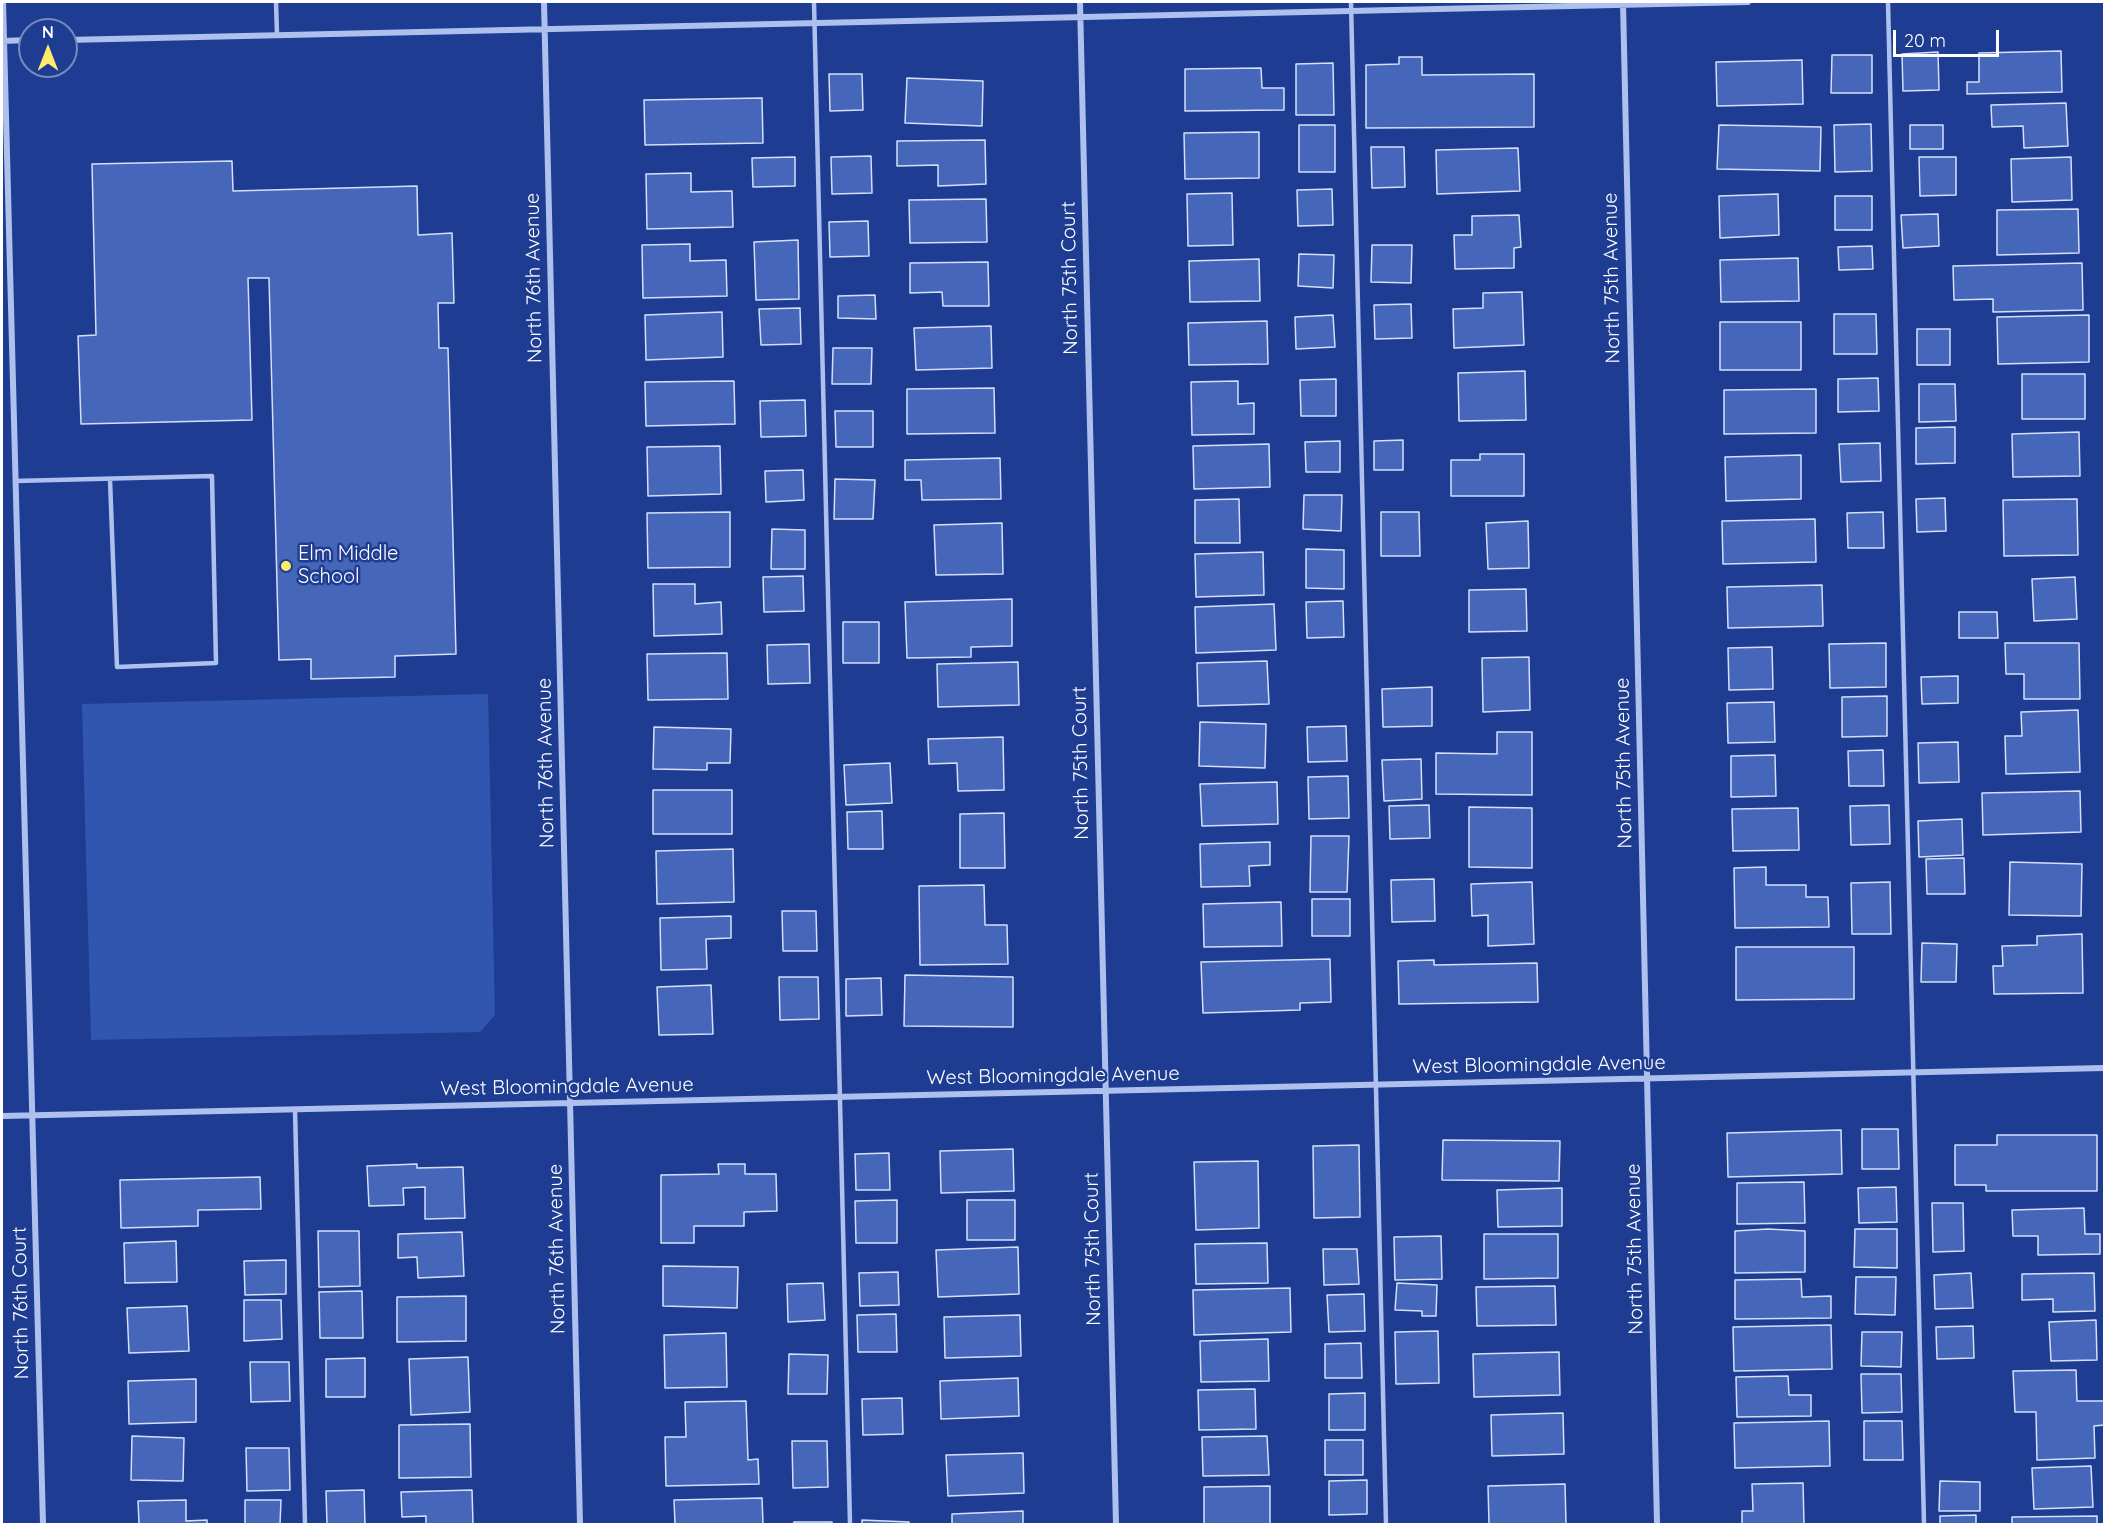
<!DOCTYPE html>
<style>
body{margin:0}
#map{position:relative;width:2106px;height:1526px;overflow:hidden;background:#1e3d92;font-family:Quicksand,sans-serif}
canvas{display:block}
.frame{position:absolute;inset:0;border:3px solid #fff;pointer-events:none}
.north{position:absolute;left:18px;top:18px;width:60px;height:60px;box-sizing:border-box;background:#1e3d92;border:2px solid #788bbe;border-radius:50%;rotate:0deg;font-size:16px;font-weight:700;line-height:24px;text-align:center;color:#fff}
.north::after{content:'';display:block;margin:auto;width:21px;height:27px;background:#fdeb6d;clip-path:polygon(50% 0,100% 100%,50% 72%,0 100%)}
.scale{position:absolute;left:1893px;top:30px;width:106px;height:27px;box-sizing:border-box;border:3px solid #fff;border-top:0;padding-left:8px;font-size:18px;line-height:21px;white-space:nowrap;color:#fff;-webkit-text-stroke:4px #1e3d92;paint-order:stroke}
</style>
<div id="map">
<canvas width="2106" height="1526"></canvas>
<div class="frame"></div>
<div class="north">N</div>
<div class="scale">20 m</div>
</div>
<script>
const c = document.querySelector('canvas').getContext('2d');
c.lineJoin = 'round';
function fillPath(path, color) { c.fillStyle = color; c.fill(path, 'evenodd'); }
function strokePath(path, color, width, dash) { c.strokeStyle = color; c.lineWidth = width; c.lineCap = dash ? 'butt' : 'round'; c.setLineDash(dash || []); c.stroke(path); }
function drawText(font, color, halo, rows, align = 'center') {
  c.font = font + ' Quicksand,sans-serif'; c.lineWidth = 5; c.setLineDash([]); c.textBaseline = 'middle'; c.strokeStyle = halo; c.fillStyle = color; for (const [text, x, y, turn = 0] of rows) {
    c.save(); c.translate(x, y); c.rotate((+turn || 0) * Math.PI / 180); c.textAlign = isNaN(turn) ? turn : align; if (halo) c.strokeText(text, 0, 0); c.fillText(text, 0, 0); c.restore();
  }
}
fillPath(new Path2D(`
 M488,694l7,321 -15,17 -389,8 -9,-336z`), '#3156b0');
const building = new Path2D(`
 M2061,51l1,41 -95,2v-12h12v-29z
 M1938,52l1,38 -36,1 -1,-37z
 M1832,55h40v38h-41z
 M1399,57h23v18l112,-1v53l-168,1v-63l33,-1z
 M1802,60l1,44 -86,2 -1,-44z
 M1333,63l1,52h-38v-51z
 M1261,68l1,20h22v22l-99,1v-42z
 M829,74h33l1,36 -33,1z
 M907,78l76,3 -1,45 -77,-3z
 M762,98l1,45 -118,2 -1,-45z
 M2066,103l2,43 -44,2 -1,-22 -31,1 -1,-22z
 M1871,124l1,47 -37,1 -1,-47z
 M1299,125h36v47h-36z
 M1719,125l102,2 -1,44 -103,-2z
 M1910,125h33v24h-33z
 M1259,132v46l-74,1 -1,-46z
 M985,140l1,44 -48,2v-21l-41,1v-25z
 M1371,147h33l1,40 -33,1z
 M1518,148l2,43 -83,3 -1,-44z
 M871,156l1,37 -40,1 -1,-37z
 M795,157v29l-42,1 -1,-29z
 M1919,157h37v38l-36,1z
 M2071,157l1,43 -60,2 -1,-43z
 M232,161l1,30 184,-5 1,49 34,-2 2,70h-16l1,45h9l8,306 -61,2v21l-84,2v-20l-32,1 -10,-382h-21l4,142 -171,4 -3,-88 18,-1 -4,-171z
 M691,173v19l41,-1 1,36 -86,2 -1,-55z
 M1332,189l1,36 -35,1 -1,-36z
 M1232,193l1,52 -45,1 -1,-52z
 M1778,194l1,41 -59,3 -1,-42z
 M1835,196h37v34h-37z
 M986,199l1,43 -77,1 -1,-43z
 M2078,209l1,44 -82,2v-45z
 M1938,214l1,32 -36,2 -2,-33z
 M1519,215l2,32 -7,1v20l-59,1 -1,-34h18v-19z
 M868,221l1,35 -39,1 -1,-35z
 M798,240l1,59 -43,1 -2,-58z
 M690,244v17l36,-1 1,36 -84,2 -1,-53z
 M1372,245h40l-1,38 -40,-1z
 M1872,246l1,23 -34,1 -1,-23z
 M1299,254l35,1 -1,33 -35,-2z
 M1798,258l1,43 -78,1 -1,-42z
 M1259,259l1,42 -70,1 -1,-41z
 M988,262l1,44h-46l-1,-14 -32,1v-30z
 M2082,263l1,47 -90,2v-13l-39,1 -1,-34z
 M1522,292l2,53 -70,3 -1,-39 30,-1v-15z
 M875,295l1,24 -38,-1v-22z
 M1411,304l1,34 -37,1 -1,-34z
 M800,308l1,36 -40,1 -2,-36z
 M722,312l1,45 -77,3 -1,-45z
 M1834,314h42l1,40h-43z
 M1333,315l2,32 -39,2 -1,-32z
 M2089,315v47l-91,2 -1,-47z
 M1267,321l1,43 -79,1 -1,-42z
 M1720,322h81v48h-81z
 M991,326l1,42 -76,2 -2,-42z
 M1917,329h33v36h-33z
 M833,348h39l-1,36h-39z
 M1525,371l1,49 -67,1 -1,-48z
 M2022,374h63v45h-63z
 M1878,378l1,33 -41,1v-33z
 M1336,379v37h-35l-1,-36z
 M734,381l1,43 -89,2 -1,-44z
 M1238,381v23l16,-1v31l-62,1 -1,-53z
 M1919,384h36l1,37 -37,1z
 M994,388l1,45 -88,1v-45z
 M1816,389v44l-92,1v-44z
 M805,400l1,36 -45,1 -1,-36z
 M835,411h38v36h-37z
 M1955,427v36l-39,1v-36z
 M2079,432l1,44 -67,1 -1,-43z
 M1403,440v30h-29v-29z
 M1340,441v31h-34l-1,-30z
 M1880,443l1,38 -40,1 -2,-38z
 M1269,444l1,43 -76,2 -1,-43z
 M720,446l1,48 -73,2 -1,-49z
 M1480,454h44v42h-73v-36h29z
 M1801,455v44l-75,2 -1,-44z
 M1000,458l1,41 -79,1 -1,-20h-16v-20z
 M803,470l1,30 -38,2 -1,-31z
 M835,479l40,1 -2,39h-39z
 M1304,495h38l-1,36 -38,-2z
 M1945,498l1,33 -29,1 -1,-33z
 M1239,499l1,44h-45v-43z
 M2077,499l1,56 -74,1 -1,-56z
 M730,512v55l-82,1 -1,-55z
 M1381,512h38l1,44h-39z
 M1883,512l1,36h-36l-1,-35z
 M1815,519l1,43 -93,2 -1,-43z
 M1528,521l1,47 -41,1 -2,-46z
 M1002,523l1,51 -67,1 -2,-50z
 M772,529l33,1v39h-34z
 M1306,549l38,1v39l-38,-1z
 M1263,552l1,43 -68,2 -1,-43z
 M803,576l1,35 -40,1 -1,-35z
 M2075,577l2,42 -43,2 -2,-42z
 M653,584h42v20l26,-2 1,32 -68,2z
 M1822,585l1,41 -95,2 -1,-41z
 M1526,589l1,42 -58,1v-42z
 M1012,599v47l-41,1v10l-64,1 -2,-56z
 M1343,601l1,36 -37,1 -1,-36z
 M1274,604l2,46 -80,3 -1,-46z
 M1959,612h38l1,26h-39z
 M843,622h36v41h-36z
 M1886,643v44l-56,1 -1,-44z
 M2005,643h74l1,56h-56v-25h-18z
 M809,644l1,39 -42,1 -1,-39z
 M1772,647l1,42 -44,1 -1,-42z
 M727,653l1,46 -80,1 -1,-46z
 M1529,657l1,53 -47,2 -1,-54z
 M1267,661l2,43 -71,2 -1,-43z
 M1018,662l1,43 -81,2 -1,-43z
 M1958,676v27l-36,1 -1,-27z
 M1432,687v39l-49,1 -1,-38z
 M1887,696v40l-45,1v-40z
 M1774,702l1,40 -47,1 -1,-40z
 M2078,710l2,62 -74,2 -1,-38h17l-1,-24z
 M1200,722l66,2 -1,44 -66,-2z
 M1346,726l1,35 -39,1 -1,-35z
 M654,727l77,2 -1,34h-23v7l-54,-1z
 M1497,732h35v63l-96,-1v-41l61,1z
 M1003,737l1,53 -46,1 -1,-28 -28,1 -1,-25z
 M1958,742l1,40 -40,1 -1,-40z
 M1883,750l1,36h-35l-1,-35z
 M1775,755l1,41 -45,1v-41z
 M1421,759l1,40 -38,2 -2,-41z
 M890,763l2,40 -46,2 -2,-40z
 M1348,776l1,42 -40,1 -1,-42z
 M1277,782l1,42 -76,2 -2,-42z
 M653,790h79v44h-79z
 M2080,791l1,41 -98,3 -1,-42z
 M1429,805l1,33 -40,1 -1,-33z
 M1889,805l1,39 -39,1 -1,-39z
 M1469,807l63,1v60l-63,-1z
 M1798,808l1,42 -66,1 -1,-42z
 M882,811l1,38h-35l-1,-37z
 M1004,813l1,55h-45v-54z
 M1962,819l1,36 -44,2 -1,-36z
 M1311,836h38l-2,56h-37z
 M1270,842v23l-21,1 1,20 -49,1 -1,-43z
 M733,849l1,53 -77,2 -1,-53z
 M1964,858l1,36h-38l-1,-35z
 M2010,862l72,2 -1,52 -72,-1z
 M1766,867v18h40v12h22l1,30 -94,1 -1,-60z
 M1434,879l1,42 -43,1 -1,-42z
 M1532,882l2,62 -46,2v-31l-16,1 -1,-32z
 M1890,882l1,52h-39l-1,-51z
 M984,885l1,40h22l1,39 -88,1 -1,-79z
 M1312,899h38v37h-38z
 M1281,902l1,44 -78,1 -1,-43z
 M782,911h34l1,40h-34z
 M731,916v22l-25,1 1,30 -46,1 -1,-52z
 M2082,934l1,59 -89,1 -1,-28h10l-1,-20 35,-1v-9z
 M1922,943l35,1 -1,38h-35z
 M1736,947h118v52l-118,1z
 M1330,959l1,43 -31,1v7l-97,3 -2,-51z
 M1434,960v5l103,-2 1,39 -139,2 -1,-43z
 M905,975l108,2v50l-109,-1z
 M779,977h39l1,42 -39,1z
 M881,978l1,37 -36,1v-37z
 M711,985l2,49 -54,1 -2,-48z
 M1862,1129h36l1,40h-37z
 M1841,1130l1,44 -114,3 -1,-44z
 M1997,1135h100v56h-111v-6h-31v-40h42z
 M1443,1140l117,1 -1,40 -117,-1z
 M1359,1145l1,72 -46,1 -1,-72z
 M1013,1149l1,42 -73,2 -1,-42z
 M889,1153l1,37h-34l-1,-36z
 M1258,1161l1,67 -63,2 -2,-68z
 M417,1164v4l46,-1 2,51 -40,1v-32l-22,1 1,17 -35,1 -2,-40z
 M718,1164h27v10h31l1,37 -33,1v14h-50v17h-33v-68l58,-1z
 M260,1177l1,32 -63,1v16l-77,2 -1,-48z
 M1804,1182l1,41 -68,1v-41z
 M1896,1187l1,35 -38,1 -1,-35z
 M1562,1188v38l-64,1 -1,-37z
 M897,1200v43h-41l-1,-42z
 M967,1200h48v40h-48z
 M1932,1203h31l1,48 -31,1z
 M2084,1208l1,26h15v20l-62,1v-19h-25l-1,-26z
 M1768,1229l37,2v41l-70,1v-42z
 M1855,1229h42v39l-43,-1z
 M318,1231h41l1,55 -41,1z
 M462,1232l2,44 -46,2 -1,-21 -19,1v-24z
 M1484,1234h74v44l-74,1z
 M1441,1236l1,43 -47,1 -1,-43z
 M176,1241l1,41 -52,1 -1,-40z
 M1267,1243l1,40 -72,1 -1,-40z
 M1018,1247l1,47 -81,3 -2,-47z
 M1323,1249h34l2,35 -35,1z
 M286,1260v34l-41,1 -1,-34z
 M663,1266l75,1 -1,41 -74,-2z
 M898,1272l1,33 -39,1 -1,-33z
 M1971,1273l2,35 -38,1 -1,-34z
 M2094,1273l1,38 -42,1v-13l-31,1v-26z
 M1856,1277h40l-1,38 -40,-1z
 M1801,1279l1,18 29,-1v22l-96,1v-39z
 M823,1283l2,37 -37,2 -1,-38z
 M1397,1283l40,2 -1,31h-14v-5l-27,-1z
 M1555,1286l1,39 -79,1 -1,-39z
 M1290,1288l1,44 -97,3 -1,-45z
 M362,1291l1,47h-43l-1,-46z
 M1364,1294l1,37 -36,1 -2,-37z
 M466,1296v45l-69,1v-45z
 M244,1300h37l1,39 -38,2z
 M187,1306l2,45 -60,2 -2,-45z
 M896,1314l1,38h-39l-1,-37z
 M1020,1315l1,41 -76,2 -1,-41z
 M2096,1320l1,40 -46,1 -2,-39z
 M1831,1325l1,44 -98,2 -1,-44z
 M1973,1326l1,32 -37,1 -1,-32z
 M1438,1331l1,52 -43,1 -1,-52z
 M1862,1332h40l-1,35 -40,-1z
 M726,1333l1,54 -62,1 -1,-53z
 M1268,1339l1,42 -68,1 -1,-41z
 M1361,1343l1,35h-37v-34z
 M1559,1352l1,43 -86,2 -1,-43z
 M789,1354l39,1 -1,39h-39z
 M468,1357l2,55 -59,3 -2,-56z
 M365,1358v39h-39v-38z
 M250,1362h39l1,39 -39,1z
 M2076,1370l1,31h27v24l-10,1 1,32 -58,2 -1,-48h-21l-2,-41z
 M1861,1374h40l1,38 -40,1z
 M1788,1376l1,19h22v21l-74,1 -1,-40z
 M1018,1378l1,38 -78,3 -1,-38z
 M196,1379v43l-67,2 -1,-43z
 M1255,1389l1,40 -57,1 -1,-40z
 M1365,1393v37h-36v-36z
 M902,1398l1,36 -40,1 -1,-36z
 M746,1401l2,59 10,-1 1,25 -93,2 -1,-49h21l-1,-35z
 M1563,1413l1,41 -72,2 -1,-41z
 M1829,1421l1,45 -95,2 -1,-45z
 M1864,1421h38l1,39h-39z
 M470,1424l1,53 -72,1v-53z
 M132,1436l52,2 -1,43 -52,-1z
 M1267,1436l2,39 -66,1 -1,-39z
 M1325,1440h38v35h-38z
 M792,1441h35l1,46 -35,1z
 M246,1448h43l1,42 -43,1z
 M1023,1453l1,40 -76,3 -2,-41z
 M2091,1466l2,41 -59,2 -2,-41z
 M1367,1480v34l-38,1v-34z
 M1940,1481l40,1v29h-41z
 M1803,1483l1,41h-62v-13h11l-1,-27z
 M1565,1484l1,40h-77l-1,-38z
 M1270,1486v38h-66v-37z
 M364,1490l1,34h-38l-1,-33z
 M472,1490l1,34h-47v-8l-24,1 -1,-25z
 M762,1498l1,26h-88l-1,-24z
 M186,1500v21l21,-1v4h-68l-1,-23z
 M245,1500h36l-1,24h-35z
 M1023,1511v13h-71v-10z
 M1976,1515v9h-36v-8z
 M2097,1516v8h-85v-7z
 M862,1520l47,2v2h-47z
 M794,1522h38v2h-39z`);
fillPath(building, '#4667b9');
strokePath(building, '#d4dffa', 1.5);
strokePath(new Path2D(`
 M276,2l1,33
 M814,2l36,1522
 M1351,2l35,1522
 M1888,2l36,1522
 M15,481l197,-5 4,187 -99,4 -7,-188
 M295,1109l10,415`), '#aec1ee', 4.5);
strokePath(new Path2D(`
 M3,2l40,1522
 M544,2l36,1522
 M1080,2l36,1522
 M1623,2l34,1522
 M66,40l1682,-38
 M2,41l28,-1
 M2,1116l2102,-48`), '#aec1ee', 6);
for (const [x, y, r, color] of [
 [286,566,6,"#fdeb6d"]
]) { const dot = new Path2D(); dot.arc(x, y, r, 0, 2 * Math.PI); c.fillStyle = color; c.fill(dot); strokePath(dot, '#1e3d92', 2); }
drawText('20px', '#fff', '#1e3d92', [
 ["North 76th Avenue",534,278,-91],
 ["North 75th Court",1070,278,-91],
 ["North 75th Avenue",1612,278,-91],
 ["North 76th Avenue",546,763,-91],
 ["North 75th Court",1081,763,-91],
 ["North 75th Avenue",1624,763,-91],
 ["West Bloomingdale Avenue",1539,1065,-1],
 ["West Bloomingdale Avenue",1053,1076,-1],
 ["West Bloomingdale Avenue",567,1087,-1],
 ["North 76th Avenue",557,1249,-91],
 ["North 75th Court",1093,1249,-91],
 ["North 75th Avenue",1635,1249,-91],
 ["North 76th Court",21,1303,-91]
]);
drawText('20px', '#fff', '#1e3d92', [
 ["Elm Middle",298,554],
 ["School",298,577]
], 'left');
</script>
